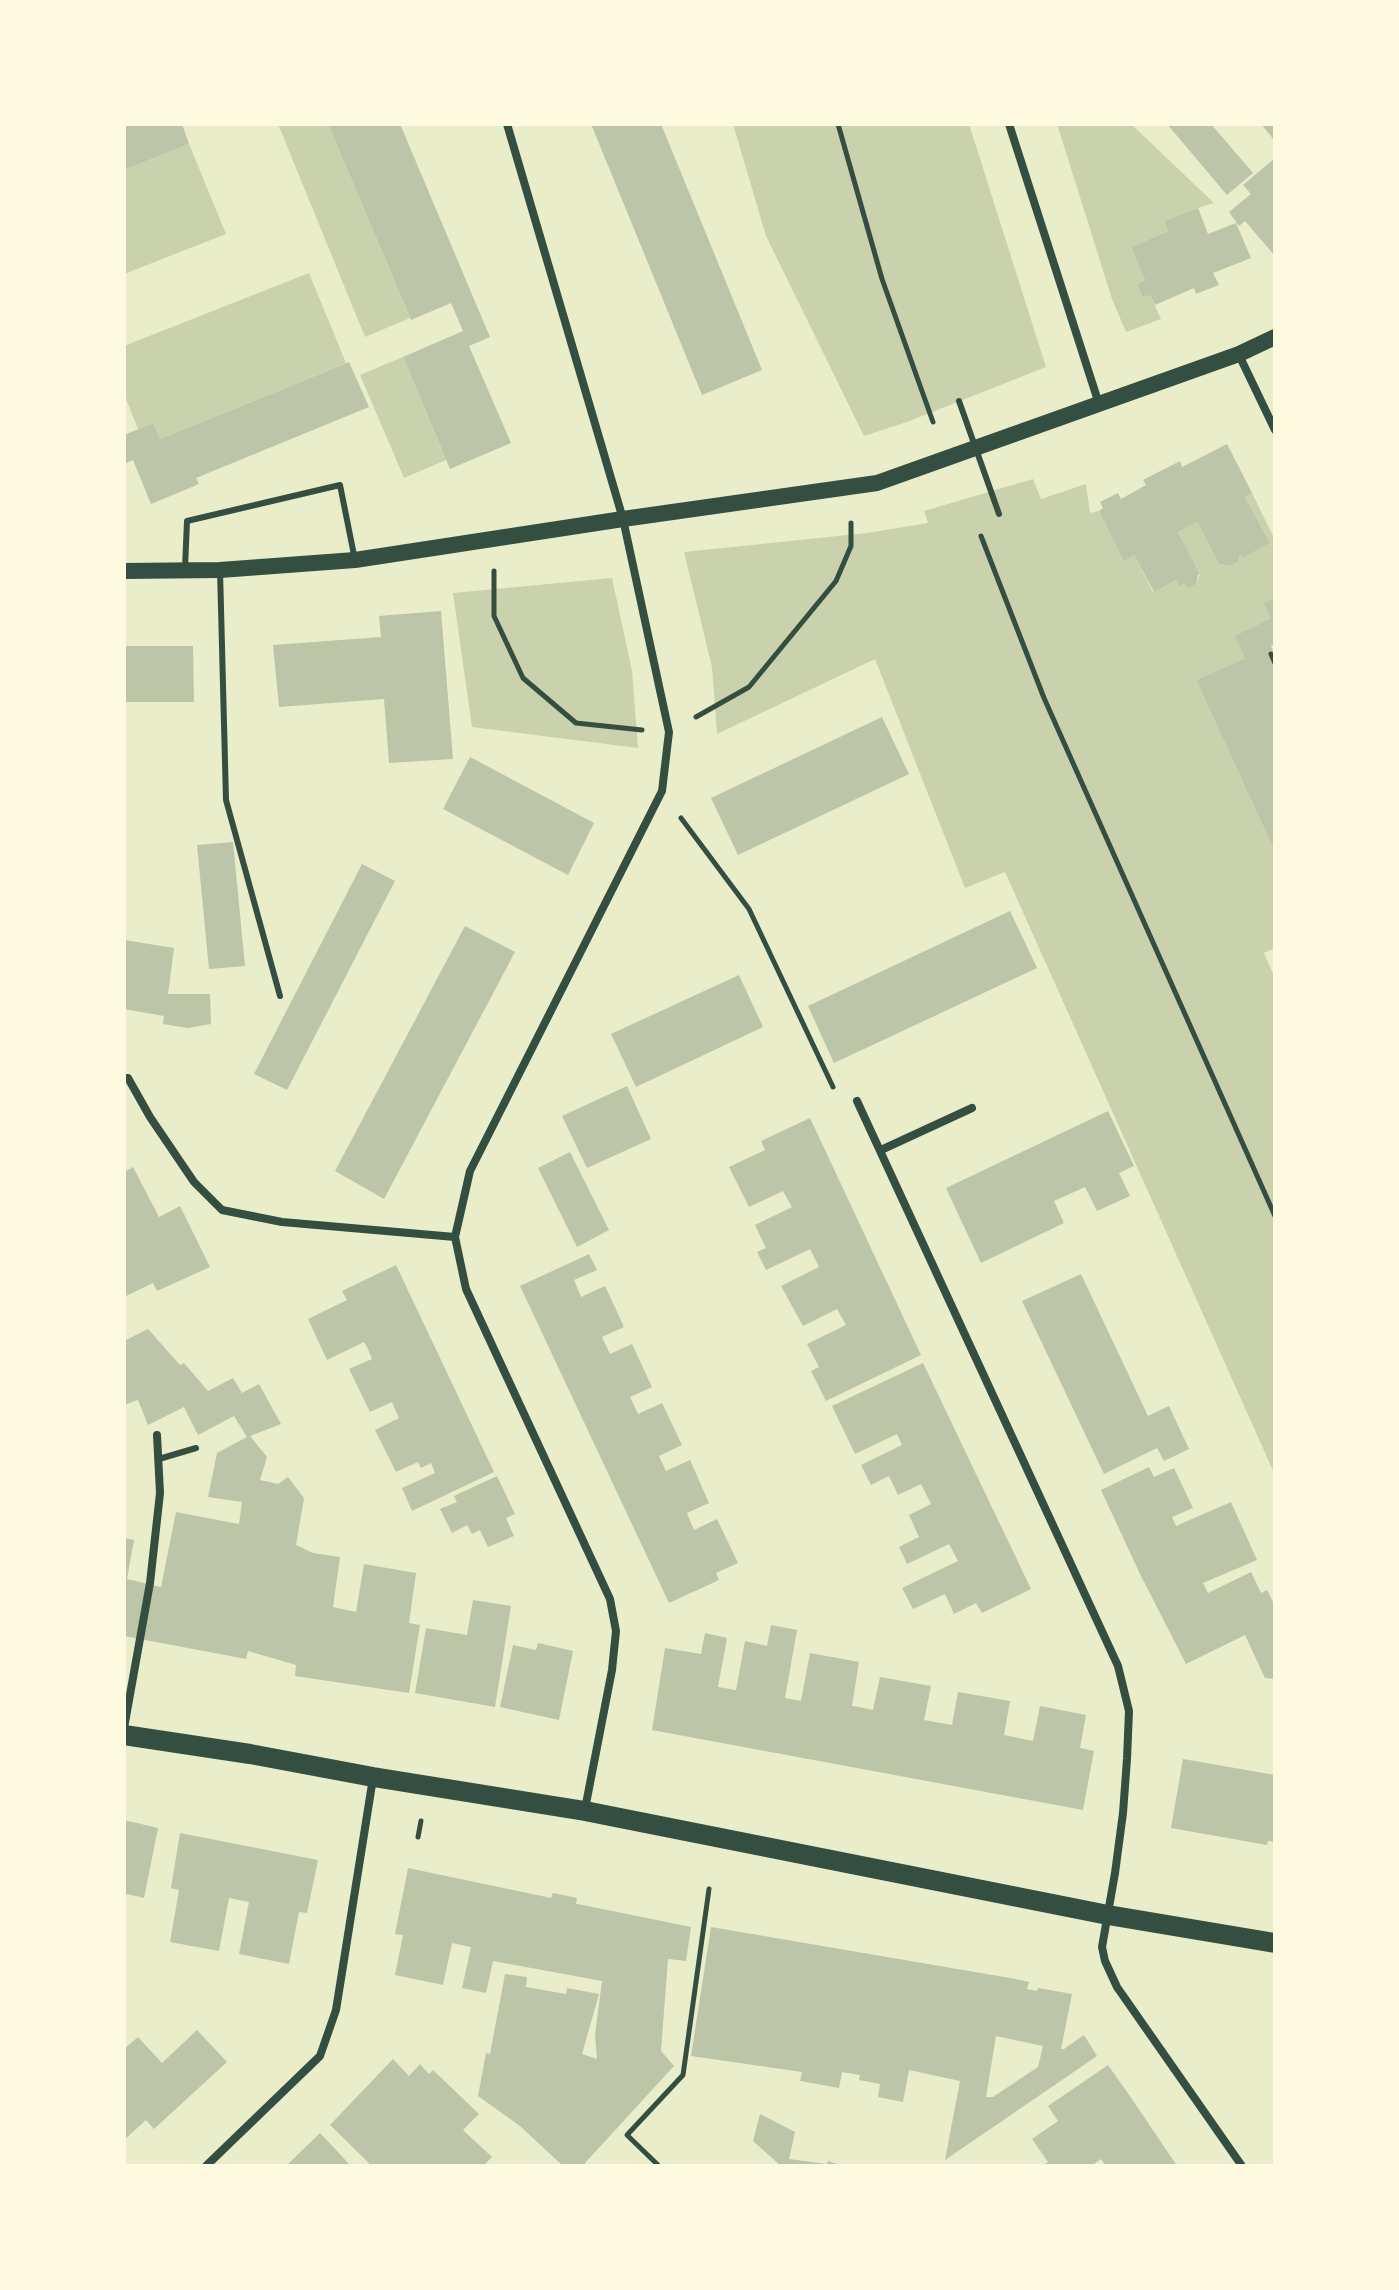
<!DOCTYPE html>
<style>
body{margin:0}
#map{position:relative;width:1399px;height:2290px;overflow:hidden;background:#e9edc9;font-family:"Roboto Condensed",sans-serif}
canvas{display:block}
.frame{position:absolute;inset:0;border:126px solid #fefae0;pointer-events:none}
</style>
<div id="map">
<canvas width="1399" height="2290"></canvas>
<div class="frame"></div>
</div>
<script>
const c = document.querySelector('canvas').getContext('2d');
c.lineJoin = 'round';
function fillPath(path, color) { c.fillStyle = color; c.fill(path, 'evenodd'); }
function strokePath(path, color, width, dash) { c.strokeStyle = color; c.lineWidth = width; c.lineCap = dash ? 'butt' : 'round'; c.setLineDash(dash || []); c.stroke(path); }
fillPath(new Path2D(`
 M278,124h50l82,194 -45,19z
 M733,124h236l77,243 -139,55 -43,14 -98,-200z
 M1057,124h74l83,79 -16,5 -34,13 4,10 -37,16 14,33 -8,4 6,14 7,-3 11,24 -35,13 -14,-33z
 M189,144l37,90 -102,40v-104z
 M309,273l37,90 -186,76 -7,-16 -15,6 -14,-35v-48z
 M403,357l43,103 -42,18 -44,-103z
 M1033,479l8,20 45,-15 4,29 9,-2 25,49 10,-5 19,37 23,-12 13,8 7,-4 4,-10 -22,-42 19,-10 22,42 10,2 9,-4 2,-8 2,3 28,-14 -25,-46 7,-4 23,47v58l-4,20 -37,18 11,22 -49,22 79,172v96l-11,5 11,25v497l-270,-603 -40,16 -90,-229 -158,75 -5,-67 -28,-115 183,-19 61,-10 -4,-12z
 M612,578l20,93 6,77 -166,-21 -19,-134z`), '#cad2ad');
fillPath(new Path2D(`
 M124,124h58l7,20 -65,26z
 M328,124h72l90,213 -21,9 42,97 -61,26 -47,-112 60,-26 -12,-28 -40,17z
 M591,124h70l101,246 -60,25z
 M1167,124h44l42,49 -26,22z
 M1261,124h14v17z
 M1275,158v98l-30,-35 -6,5 -10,-14 22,-18 -8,-9z
 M1198,208l10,26 28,-11 15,35 -38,15 6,12 -23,9 -2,-6 -39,17 -5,-10 -7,3 -6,-14 8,-4 -14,-33 37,-16 -4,-10z
 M349,362l20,45 -173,71 3,6 -48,20 -18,-44 -9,4v-29l29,-12 7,16z
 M1227,444l25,49 -7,4 25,46 -28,15 -2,-4 -2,8 -8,4 -11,-2 -22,-42 -19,10 22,42 -2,1 -2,9 -7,4 -6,-4 -4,2 -3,-6 -22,12 -20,-37 -10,6 -25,-50 4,-3 -3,-6 18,-9 3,6 25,-14 -3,-5 37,-19 2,6z
 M1275,598v46l-4,2 4,9v197l-79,-172 49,-22 -11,-22 37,-18 -7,-15z
 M441,611l12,148 -64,4 -5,-64 -105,8 -6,-62 108,-8 -2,-21z
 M124,646h69l1,56h-70z
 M882,717l27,57 -171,81 -27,-57z
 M470,757l124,66 -26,52 -125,-66z
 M233,842l12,124 -36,3 -12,-124z
 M362,864l33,17 -108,209 -33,-16z
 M1010,911l27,57 -203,95 -26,-57z
 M465,926l50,26 -131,247 -49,-28z
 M124,940l50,8 -6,46h42l1,30 -23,4 -25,-4 1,-8 -40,-7z
 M739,975l24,52 -127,60 -25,-53z
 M627,1086l24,53 -64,29 -25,-52z
 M1108,1111l26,55 -15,7 11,23 -33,15 -12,-24 -31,14 10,22 -83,40 -35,-75z
 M810,1118l111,237 -95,46 -15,-30 8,-4 -12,-23 39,-19 -9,-16 -34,17 -22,-40 38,-19 -9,-18 -44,21 -9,-18 9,-4 -11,-23 37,-18 -9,-16 -34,16 -20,-40 36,-17 -4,-9z
 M570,1152l39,78 -32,17 -39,-79z
 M133,1167l26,50 21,-11 30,61 -53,24 -4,-8 -29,14v-125z
 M589,1254l8,16 -23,10 7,17 24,-11 19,41 -22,10 8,17 22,-10 20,43 -22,10 8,17 24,-11 20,42 -23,11 7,15 24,-11 19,43 -22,10 3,8 4,9 23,-11 21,44 -22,10 3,7 -50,23 -149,-317z
 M396,1265l98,207 -82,39 -10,-23 33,-15 -4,-10 -10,5 -3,-6 -22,10 -21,-42 24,-12 -4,-9 -3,-7 -22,10 -21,-43 23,-10 -4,-10 -4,-7 -37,18 -19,-41 39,-19 -5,-9z
 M1081,1274l67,142 21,-10 20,43 -25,12 -7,-13 -53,26 -82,-173z
 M148,1329l32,36 4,-2 24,28 25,-13 9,15 17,-9 22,40 -31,12 17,21 -7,23 18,4 10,-7 16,21 -8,47 17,8 27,4 -7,50 23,5 8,-48 52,9 -7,50 11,2 -11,68 -114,-17 1,-11 -48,-14 -2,8 -122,-23v-98l10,2 -7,39 34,8 15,-75 63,12 3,-22 -34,-5 9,-44 30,-16 -13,-21 -36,19 -14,-28 -36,18 -10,-25 -14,5v-64z
 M923,1363l108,226 -49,24 -6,-10 -22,11 -9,-20 -32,15 -11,-21 56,-27 -9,-17 -42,20 -8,-17 20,-10 -10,-22 22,-11 -10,-20 -23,11 -9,-19 -18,9 -10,-20 41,-20 -5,-11 -42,20 -23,-48z
 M1149,1467l5,10 20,-9 19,40 -21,9 4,9 55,-24 26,58 -54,23 5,10 43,-21 10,21 6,-3 8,16v73l-10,-1 -20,-43 -59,29 -46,-90 -39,-84z
 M497,1476l18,38 -9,4 8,18 -26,11 -8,-17 -8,4 -5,-9 -15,8 -12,-24 17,-7 -3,-6z
 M473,1600l38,6 -16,101 -80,-14 11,-65 41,7z
 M771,1625l26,5 -12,68 16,3 9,-48 49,9 -7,44 7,1 14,3 7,-33 51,9 -7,34 28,5 6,-33 52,9 -6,34 29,6 7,-35 46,9 -6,33 14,3 -11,59 -431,-80 13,-82 36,6 4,-21 22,5 -9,49 18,3 9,-49 22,5z
 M538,1643l35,8 -14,69 -59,-13 13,-62 23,5z
 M1183,1759l92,16v67l-7,-1 -1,4 -96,-17z
 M124,1820l34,8 -14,70 -17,-4 -3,6z
 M180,1833l138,27 -11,53 -8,-1 -10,52 -50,-10 10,-52 -20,-4 -10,53 -49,-9 9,-52 -8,-2z
 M408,1868l143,30 2,-5 24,5 -1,6h2l113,23 -5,34 -18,-2 -7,92 13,15 -89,97 3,3h-25l-43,-40 -42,-30 8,-43 4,1 15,-80 22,3 -1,10 40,7 1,-6 32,6 -17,60 15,5 -2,-24 7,-54 -109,-20 -7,32 -24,-5 9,-41 -19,-4 -9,42 -48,-10 8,-40 -8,-1z
 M711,1927l305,52 13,3 -2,7 10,2 1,-3 34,6 -11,55h3l20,-14 13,21 -152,104 15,-79 -51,-11 -6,32 -25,-5 2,-13 -21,-4 1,-5 -18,-3 -3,16 -39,-7 2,-9 -111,-16zM996,2036l47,10 -5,21 -45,30h-7z
 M197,2030l30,32 -73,67 -8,-9 -22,20v-91l14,-12 24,26z
 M393,2059l16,17 11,-12 9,10 4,-4 46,44 -16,16 29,27 -9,9h-111l-42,-41z
 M1108,2065l26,37 43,64h-71l-5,-7 -10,7h-49l6,-4 -16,-23 26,-18 -10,-15z
 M760,2114l35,18 -6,27 38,5 1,-3 16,5h-63l-28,-25z
 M320,2133l31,33h-61l-2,-2z`), '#bcc5a7');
strokePath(new Path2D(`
 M838,124l44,155 51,143
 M981,536l63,162 231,518
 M494,571v45l29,62 53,45 66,7
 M1271,654l4,9
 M696,717l53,-30 87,-106 15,-35v-23
 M681,818l68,91 84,178
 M418,1837l3,-16
 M659,2166l-32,-31 56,-60 26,-186`), '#344e41', 5);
strokePath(new Path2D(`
 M959,401l40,113
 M185,568l2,-47 153,-36 15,75
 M220,570l6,230 54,196
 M159,1459l37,-11`), '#344e41', 6);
strokePath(new Path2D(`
 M507,124l116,395 46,213 -7,59 -192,380 -15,66 11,52 144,310 6,32 -4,39 -27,139
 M1009,124l90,280
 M1239,355l36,75
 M124,1078h4l22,39 44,65 28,28 60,12 173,15
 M857,1101l261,565 11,45 -2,48 -4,54 -8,60 -13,74 3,14 12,26 125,179
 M881,1150l91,-42
 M124,1728l26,-145 10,-90 -3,-58
 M206,2166l114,-110 16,-46 37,-232`), '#344e41', 8);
strokePath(new Path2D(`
 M124,571l96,-1 135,-10 268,-41 254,-36 362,-129 36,-17`), '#344e41', 16);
strokePath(new Path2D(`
 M124,1735l126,19 123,23 212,34 523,104 167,28`), '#344e41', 20);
</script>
